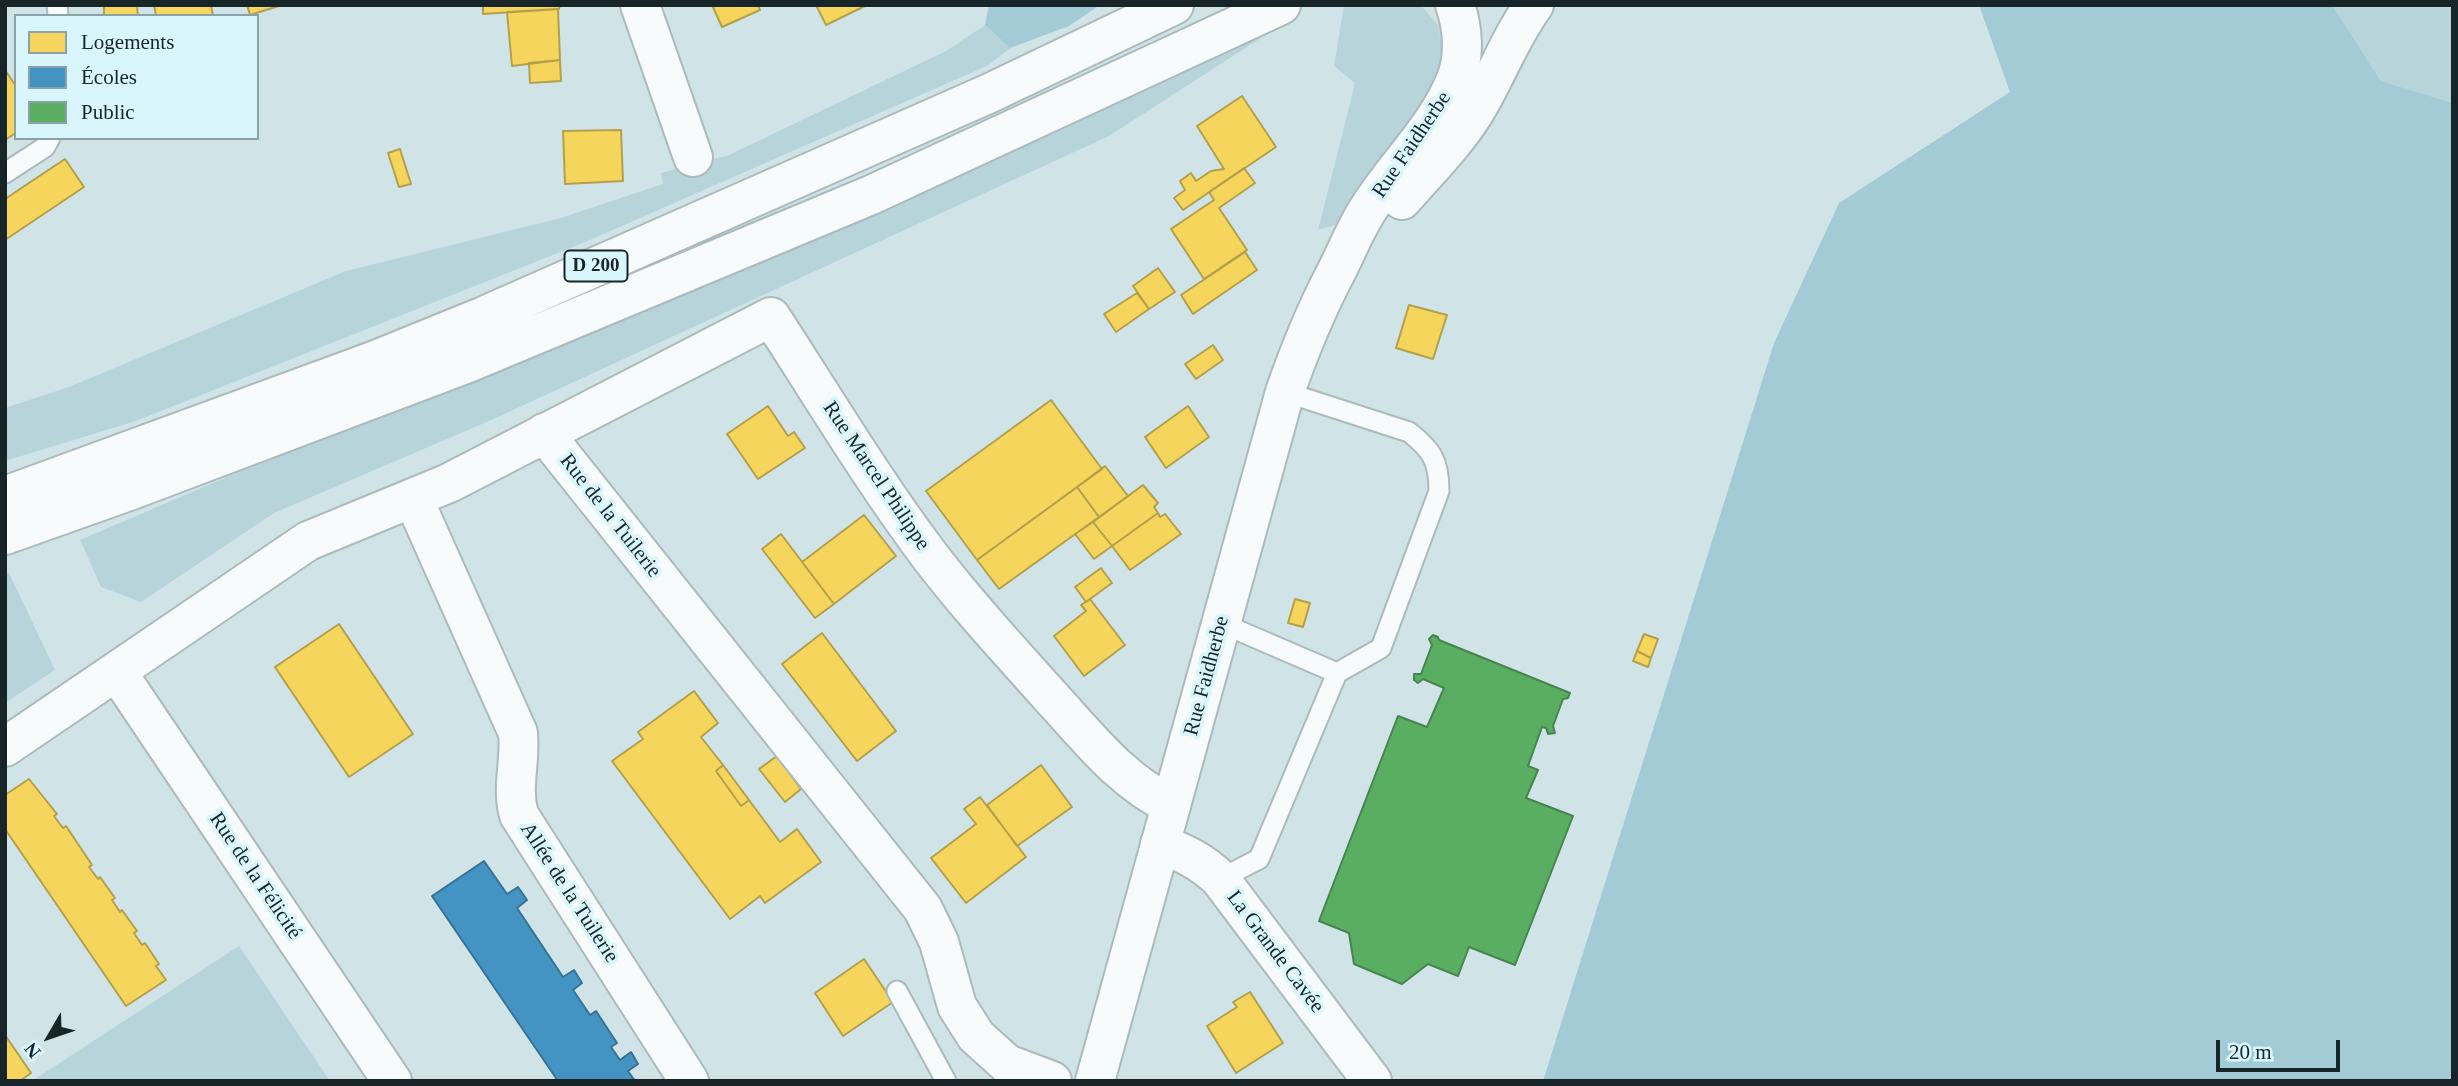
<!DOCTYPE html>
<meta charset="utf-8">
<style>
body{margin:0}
#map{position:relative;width:2458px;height:1086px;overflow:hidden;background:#d0e4e8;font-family:Georgia,serif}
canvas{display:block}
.frame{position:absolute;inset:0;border:7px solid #172528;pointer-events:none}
.legend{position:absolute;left:14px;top:14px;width:245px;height:126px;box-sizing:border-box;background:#d9f6fd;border:2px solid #8ba2a8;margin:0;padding:9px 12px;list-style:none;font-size:21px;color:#172528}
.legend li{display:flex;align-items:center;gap:14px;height:35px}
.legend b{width:35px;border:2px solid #8ba2a8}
.north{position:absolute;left:14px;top:1002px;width:70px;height:70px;-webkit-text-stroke:5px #d9f6fd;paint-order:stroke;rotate:231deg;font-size:19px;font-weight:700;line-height:28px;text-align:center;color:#172528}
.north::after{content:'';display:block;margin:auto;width:24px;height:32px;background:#172528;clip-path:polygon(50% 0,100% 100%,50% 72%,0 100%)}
.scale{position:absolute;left:2216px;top:1040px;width:124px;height:32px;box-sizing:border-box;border:4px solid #172528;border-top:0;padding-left:9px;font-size:21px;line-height:24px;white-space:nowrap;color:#172528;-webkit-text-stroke:5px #d9f6fd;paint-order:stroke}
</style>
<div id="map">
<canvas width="2458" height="1086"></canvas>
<div class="frame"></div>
<ul class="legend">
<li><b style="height:19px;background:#f6d55c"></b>Logements</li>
<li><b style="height:19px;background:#4393c3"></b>Écoles</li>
<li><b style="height:19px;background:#5aae61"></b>Public</li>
</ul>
<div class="north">N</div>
<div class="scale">20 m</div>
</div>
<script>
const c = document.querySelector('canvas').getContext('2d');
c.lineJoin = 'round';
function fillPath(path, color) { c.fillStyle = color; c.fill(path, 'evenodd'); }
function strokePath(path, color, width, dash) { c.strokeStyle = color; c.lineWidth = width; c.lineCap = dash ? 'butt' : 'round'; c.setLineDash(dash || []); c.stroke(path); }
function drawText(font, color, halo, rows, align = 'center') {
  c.font = font + ' Georgia,serif'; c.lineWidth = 7; c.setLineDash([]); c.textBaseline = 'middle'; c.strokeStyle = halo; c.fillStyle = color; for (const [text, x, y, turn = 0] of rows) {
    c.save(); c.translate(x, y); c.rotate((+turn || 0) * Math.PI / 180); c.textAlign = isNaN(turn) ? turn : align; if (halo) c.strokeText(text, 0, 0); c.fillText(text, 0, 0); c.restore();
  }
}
fillPath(new Path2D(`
 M1344,5h77l17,20 6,30 -7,39 -102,131 -17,5 37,-147 -21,-17z
 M2332,5h121v98l-72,-22z
 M985,25l25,23 -21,17 -406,178 -447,178 -131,40v-53l64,-21 277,-116 215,-53 102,-34 -2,-11 68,-18 217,-104z
 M1278,27l-169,109 -620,285 -215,92 -133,89 -40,-15 -21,-47z
 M9,573l46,97 -50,33v-129z
 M239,946l91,135h-298z`), '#b7d4db');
fillPath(new Path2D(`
 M989,5h111l-31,21 -59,22 -25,-23z
 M1979,5h353l49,76 72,22v978h-910l231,-738 65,-140 171,-111z`), '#a2cbd5');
const homes = new Path2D(`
 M104,5h33l1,11h-34z
 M154,5h57l2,11h-57z
 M247,5h35l-32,10z
 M483,5h77l-1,4 -76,5z
 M712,5h46l2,5 -38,17z
 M816,5h49v1l-39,19z
 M558,9l2,51 -48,6 -5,-54z
 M560,60l1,21 -31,2 -1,-20z
 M5,70l11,16v47l-11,7z
 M1242,96l34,51 -93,63 -9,-12 11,-8 -5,-9 11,-8 5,8 15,-10 13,-2 -27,-43z
 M621,130l2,51 -58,3 -2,-53z
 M400,149l11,35 -12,3 -11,-34z
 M65,159l19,28 -79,53v-41z
 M1244,168l11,15 -36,25 28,42 -43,29 -33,-50 43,-29 -5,-8z
 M1245,252l12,18 -64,44 -12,-19z
 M1158,268l17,24 -26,17 -16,-23z
 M1137,293l12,16 -33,23 -12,-18z
 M1409,305l38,10 -14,44 -37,-11z
 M1213,345l10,15 -27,19 -11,-15z
 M1051,400l51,69 -125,91 -51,-69z
 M768,406l20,30 6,-4 11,16 -47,31 -31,-45z
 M1188,406l21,31 -43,31 -21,-31z
 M1105,466l23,30 -29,21 -22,-30z
 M1143,485l15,18 -4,4 4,6 -46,33 -19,-24z
 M1077,487l22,30 -100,72 -22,-29z
 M1158,513l2,4 5,-3 16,20 -51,36 -18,-24z
 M864,515l32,41 -62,48 -32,-42z
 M1093,522l19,24 -18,13 -19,-25z
 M781,534l53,70 -19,14 -53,-69z
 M1101,568l11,15 -26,19 -11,-15z
 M1090,599l35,46 -41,31 -30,-40 32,-25 -5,-6z
 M1295,599l15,4 -7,24 -15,-4z
 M339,624l74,110 -64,43 -74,-110z
 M822,633l74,98 -39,30 -75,-97z
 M1644,634l14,5 -7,19 -14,-7z
 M1637,651l14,7 -3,9 -15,-6z
 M694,691l24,32 -17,14 22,28 -7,6 25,35 8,-6 31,42 17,-13 24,33 -56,41 -5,-7 -30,23 -118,-158 31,-22 -5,-7z
 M777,756l24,33 -16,13 -26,-33z
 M723,765l26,35 -8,6 -25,-35z
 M1041,765l31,42 -55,39 -30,-41z
 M29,779l28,35 -3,2 9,12 3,-2 26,39 -3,2 9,12 2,-2 15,21 -3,2 8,12 2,-2 15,21 -3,2 8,12 3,-2 14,21 -3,2 10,14 -40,26 -121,-177v-34z
 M980,797l46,60 -60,46 -35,-45 45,-34 -12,-15z
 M864,959l29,43 -50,34 -28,-43z
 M1250,992l33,51 -47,30 -29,-47 30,-19 -4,-5z
 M5,1035l26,38 -11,8h-15z`);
fillPath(homes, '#f6d55c');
strokePath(homes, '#b3a04c', 2);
const schools = new Path2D(`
 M484,861l23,33 11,-7 9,13 -10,8 46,69 11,-7 8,13 -9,7 17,25 6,-4 21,32 -6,4 9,13 11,-8 7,12 -10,7 7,10h-77l-126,-185z`);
fillPath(schools, '#4393c3');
strokePath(schools, '#367294', 2);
const public = new Path2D(`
 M1433,635l5,2 1,3 131,53 -2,5 -5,1 -10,27 2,7 -7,1 -2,-6 -4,-1 -14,39 10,4 -12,28 47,18 -58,149 -46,-18 -11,29 -30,-12 -26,20 -48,-20 -5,-31 -30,-12 79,-205 29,11 17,-39 -21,-9 -5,4 -4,-3v-6h7l11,-29 -3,-6z`);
fillPath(public, '#5aae61');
strokePath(public, '#468550', 2);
const lane = new Path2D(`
 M57,5l1,11
 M5,173l40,-26 5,-9
 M1221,623l116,50
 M1220,879l39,-20 78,-186 44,-25 58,-157c0,-30 -7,-41 -30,-59l-124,-40
 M897,991l49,90`);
const street = new Path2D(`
 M640,5l53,152
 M544,433l379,476 16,33 18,64 19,30 31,28 45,17
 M413,498l105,235c3,28 -7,55 1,82l170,266
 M117,672l275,409
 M5,747l303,-206 141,-58 322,-166c52,80 101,162 158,238 38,50 80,95 121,141 37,40 71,85 121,109
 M1160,844c24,9 41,17 60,35l152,202`);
const secondary = new Path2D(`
 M1402,200c24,-28 52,-55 72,-87 22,-35 35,-74 60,-108
 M1095,1081l190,-689c14,-40 29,-77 48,-114 12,-22 20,-45 34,-67 27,-44 70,-83 89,-132 9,-23 7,-51 -1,-74`);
const primary = new Path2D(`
 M5,496l368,-135 111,-45 506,-223 184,-88
 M5,535l124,-44 339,-128 403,-168 410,-190`);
strokePath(lane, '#abbabd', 23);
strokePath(street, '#abbabd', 42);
strokePath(secondary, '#abbabd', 42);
strokePath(primary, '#abbabd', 42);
strokePath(lane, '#f8fbfc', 19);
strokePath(street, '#f8fbfc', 38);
strokePath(secondary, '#f8fbfc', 38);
strokePath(primary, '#f8fbfc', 38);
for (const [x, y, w] of [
 [596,266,63]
]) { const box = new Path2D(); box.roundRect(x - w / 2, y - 15.5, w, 31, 5); c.fillStyle = '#d9f6fd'; c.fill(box); strokePath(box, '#172528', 2); }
drawText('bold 19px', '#172528', null, [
 ["D 200",596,266]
]);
drawText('21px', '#172528', '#d9f6fd', [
 ["Rue Faidherbe",1412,145,-56],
 ["Rue Marcel Philippe",876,476,56],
 ["Rue de la Tuilerie",610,516,52],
 ["Rue Faidherbe",1207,676,-75],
 ["Rue de la Félicité",255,876,56],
 ["Allée de la Tuilerie",569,893,57],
 ["La Grande Cavée",1275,952,53]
]);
</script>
